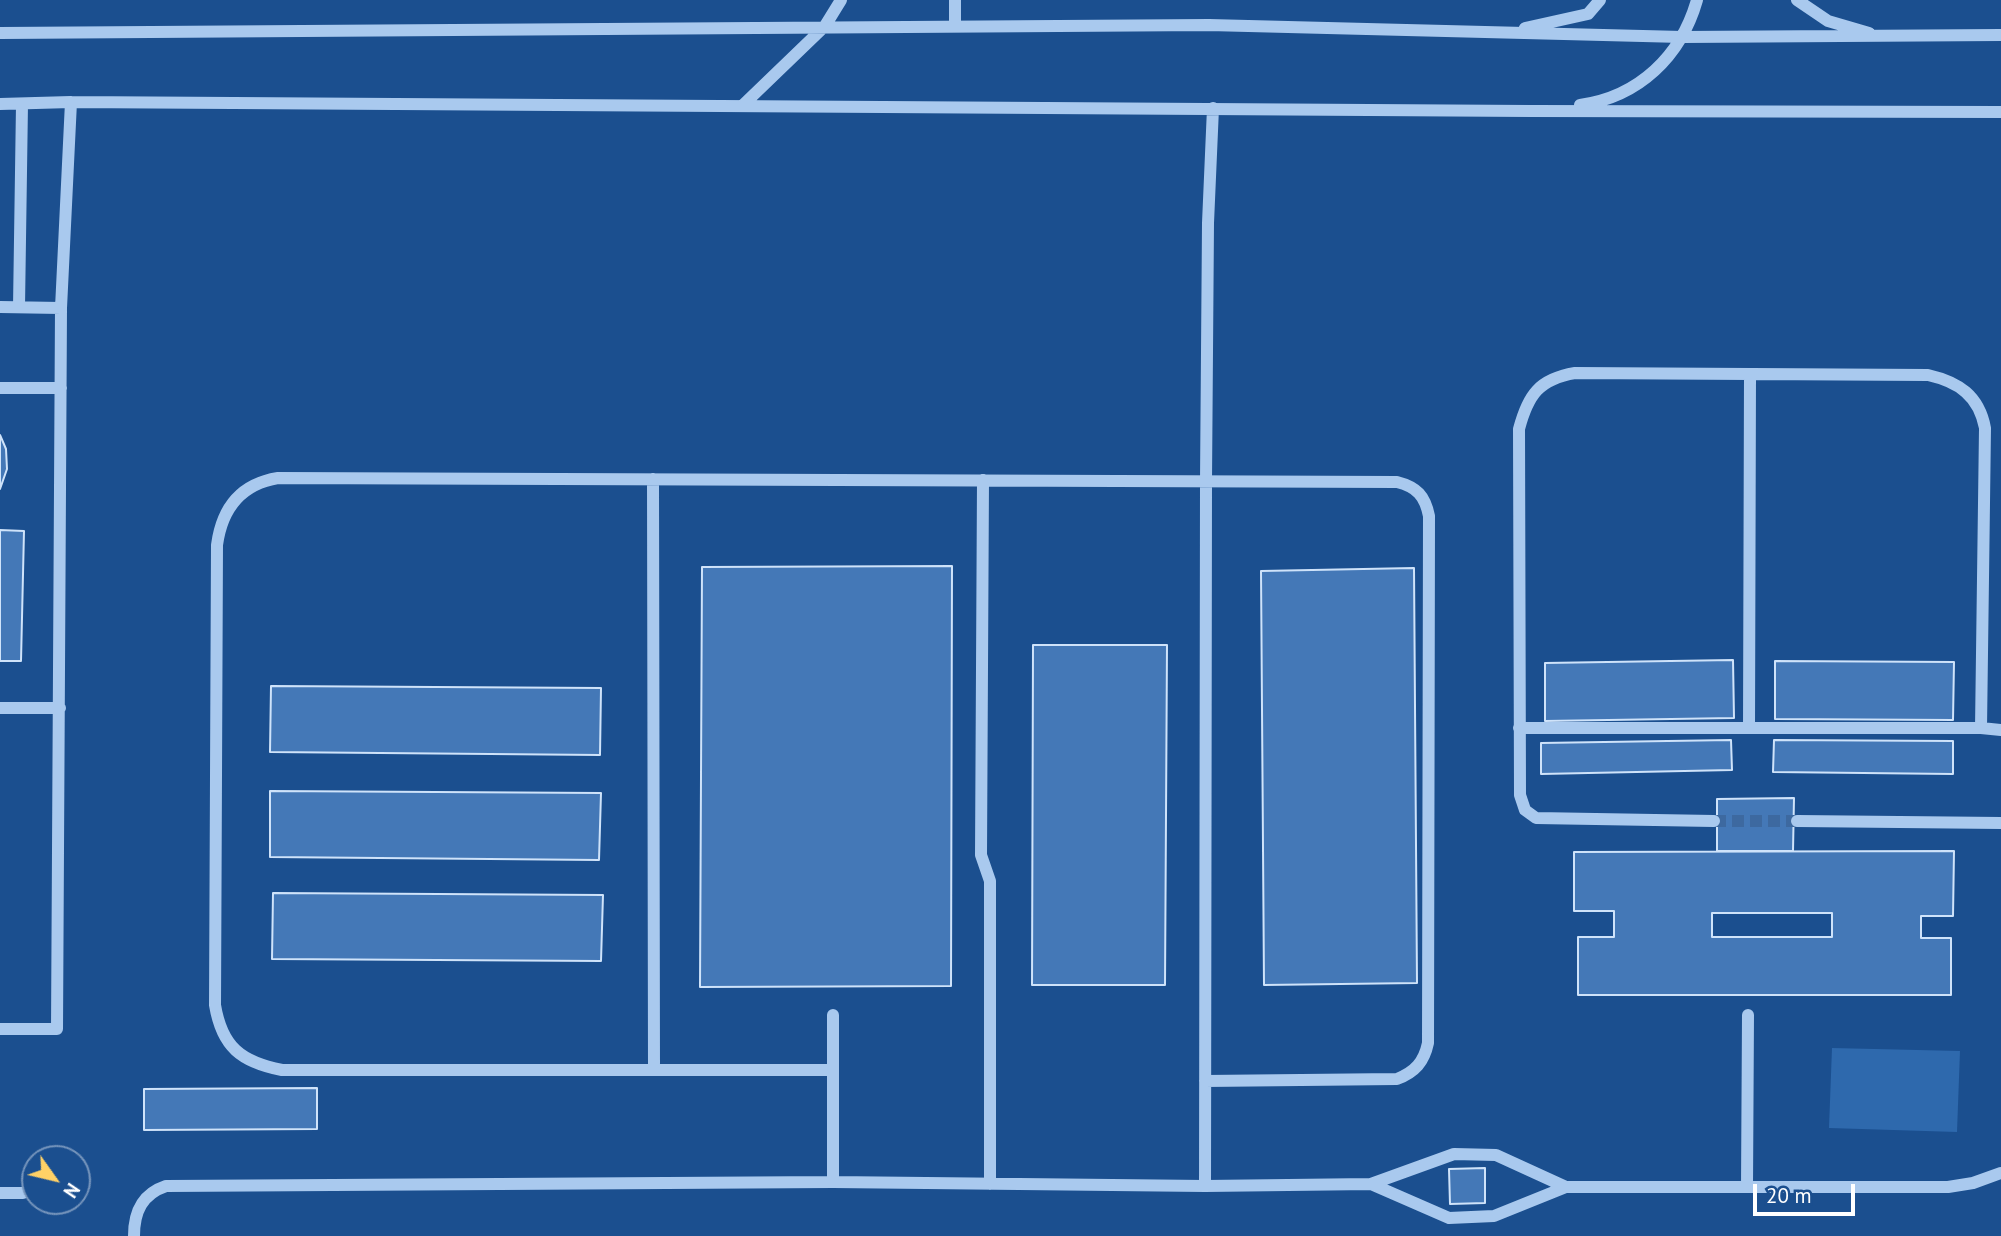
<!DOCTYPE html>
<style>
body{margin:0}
#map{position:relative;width:2001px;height:1236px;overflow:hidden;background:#1b4f8f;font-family:"PT Sans",sans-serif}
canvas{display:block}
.north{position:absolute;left:21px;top:1145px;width:70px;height:70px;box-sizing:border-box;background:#1b4f8f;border:2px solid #7695bc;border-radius:50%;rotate:124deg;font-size:19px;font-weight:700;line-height:28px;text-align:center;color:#fff}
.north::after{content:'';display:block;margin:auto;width:24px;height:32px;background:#ffd166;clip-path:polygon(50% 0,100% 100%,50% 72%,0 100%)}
.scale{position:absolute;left:1753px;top:1184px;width:102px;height:32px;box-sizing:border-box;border:4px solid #fff;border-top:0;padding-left:9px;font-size:21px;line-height:24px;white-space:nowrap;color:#fff;-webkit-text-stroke:5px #1b4f8f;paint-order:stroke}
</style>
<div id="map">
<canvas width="2001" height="1236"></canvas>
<div class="north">N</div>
<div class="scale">20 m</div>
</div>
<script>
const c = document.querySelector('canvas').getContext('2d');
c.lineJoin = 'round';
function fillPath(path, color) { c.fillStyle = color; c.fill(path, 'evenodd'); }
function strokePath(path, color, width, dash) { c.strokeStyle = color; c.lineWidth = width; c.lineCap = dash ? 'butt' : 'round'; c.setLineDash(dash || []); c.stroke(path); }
fillPath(new Path2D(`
 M1832,1048l128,3 -3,81 -128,-4z`), '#2e69ad');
const building = new Path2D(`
 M0,435l6,14 1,20 -7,20z
 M0,530l24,1 -3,130h-21z
 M952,566l-1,420 -251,1 2,-420z
 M1414,568l3,415 -153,2 -3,-414z
 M1033,645h134l-2,340h-133z
 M1733,660l1,58 -189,3v-58z
 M1775,661l179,1 -1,58 -178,-1z
 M271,686l330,2 -1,67 -330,-3z
 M1731,740l1,30 -191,4v-31z
 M1774,740l179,1v33l-180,-2z
 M270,791l331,2 -2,67 -329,-3z
 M1794,798l-1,53h-76v-52z
 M1954,851l-1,65h-32v22h30v57h-373v-58h36v-26h-40v-59zM1712,913h120v24h-120z
 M273,893l330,2 -2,66 -329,-2z
 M317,1088v41l-173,1v-41z
 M1485,1168v35l-35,1 -1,-35z`);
fillPath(building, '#4478b7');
strokePath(building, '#cfe3fa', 2);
strokePath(new Path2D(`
 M1714,821h83`), '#3d69a0', 12, [12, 6]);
strokePath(new Path2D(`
 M1797,0l31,21 41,12
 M955,25v-25
 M1525,28l63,-14 12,-14
 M0,33l1209,-8 473,12 319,-2
 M0,104l71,-2 1460,9 470,1
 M743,105l82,-79 16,-26
 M1580,105c59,-8 101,-49 117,-105
 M0,307l61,1
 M19,307l3,-203
 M0,388h61
 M653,479l1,591
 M983,480l-2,375 9,26v303
 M0,708h60
 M1519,728h462
 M1749,728l1,-354
 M1714,821l-178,-3 -11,-8 -5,-15 -1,-366c9,-34 20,-50 56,-56l353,2c31,7 51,21 57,53l-4,300 20,2
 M1797,821l204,2
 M0,1029h57l4,-721 10,-206
 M833,1070h-551c-41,-8 -60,-23 -67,-65l2,-460c5,-37 24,-61 61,-67l1119,4c20,5 28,14 32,34l-1,527c-4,19 -13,29 -31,36l-192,2
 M833,1182v-167
 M1371,1184l78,34 45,-2 72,-29h382l25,-4 28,-10
 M1205,1186l1,-705 2,-258 5,-115
 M1747,1187l1,-172
 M0,1193h23
 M134,1236c0,-24 8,-42 32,-50l667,-4 372,4 166,-2 83,-30 42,1 70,32`), '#a9c9ee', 12);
</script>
